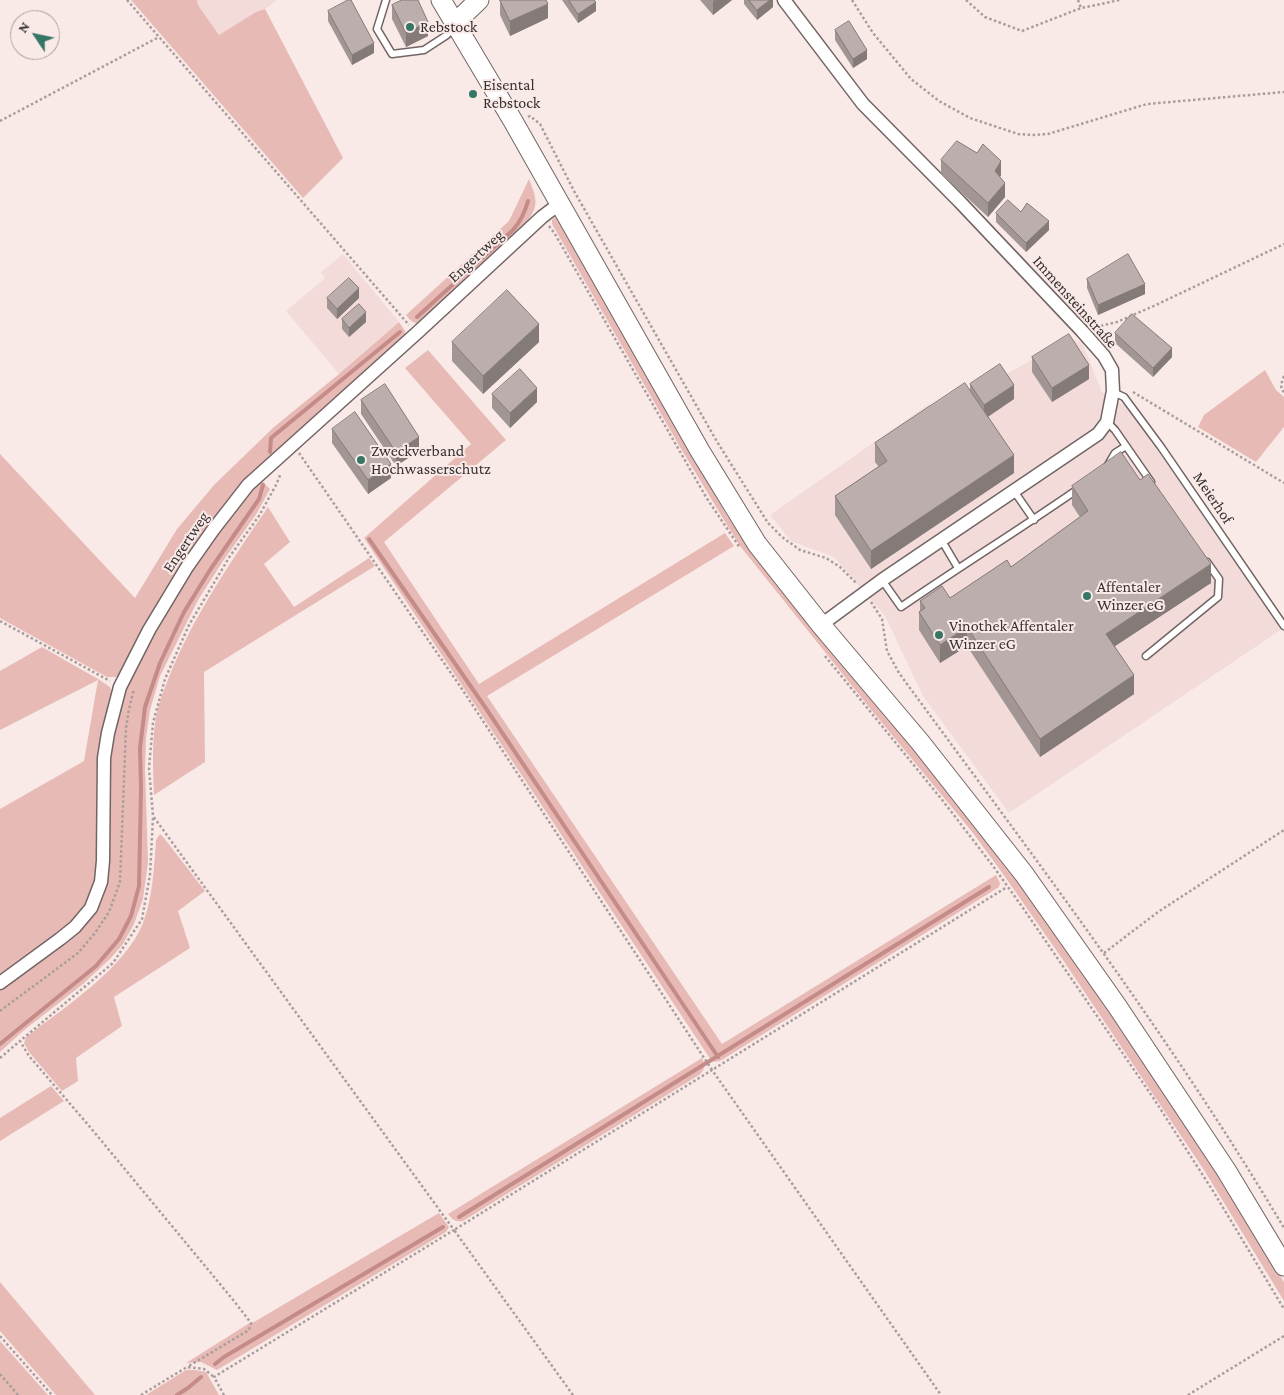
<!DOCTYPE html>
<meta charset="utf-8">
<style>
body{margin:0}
#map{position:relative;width:1284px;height:1395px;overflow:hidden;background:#f9eae8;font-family:"Crimson Pro",serif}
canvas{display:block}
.north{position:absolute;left:10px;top:10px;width:50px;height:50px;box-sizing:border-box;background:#f9eae8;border:1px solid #aba09f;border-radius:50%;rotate:304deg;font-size:14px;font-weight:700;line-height:20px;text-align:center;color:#373131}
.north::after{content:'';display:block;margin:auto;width:18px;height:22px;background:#367665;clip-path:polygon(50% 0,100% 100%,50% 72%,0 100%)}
</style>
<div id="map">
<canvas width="1284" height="1395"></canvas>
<div class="north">N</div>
</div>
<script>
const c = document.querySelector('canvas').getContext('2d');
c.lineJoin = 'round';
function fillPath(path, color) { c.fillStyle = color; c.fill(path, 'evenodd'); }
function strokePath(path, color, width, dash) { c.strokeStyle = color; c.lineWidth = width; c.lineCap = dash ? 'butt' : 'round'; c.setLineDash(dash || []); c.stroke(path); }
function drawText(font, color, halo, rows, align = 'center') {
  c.font = font + ' "Crimson Pro",serif'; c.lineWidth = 4; c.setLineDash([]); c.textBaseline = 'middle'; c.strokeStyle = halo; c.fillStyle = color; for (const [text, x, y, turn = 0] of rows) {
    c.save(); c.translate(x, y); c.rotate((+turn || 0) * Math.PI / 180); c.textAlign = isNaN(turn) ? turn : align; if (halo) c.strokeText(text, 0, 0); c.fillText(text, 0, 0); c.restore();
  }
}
fillPath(new Path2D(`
 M197,0h80l-12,9 -9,3 -37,23 -21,-30z
 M343,254l56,68 -60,52 -53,-63 39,-33 -4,-6z
 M1070,339l12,3 20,50 25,15 155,222 -273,184 -86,-117 -38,-80 -51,-59 -43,-16 -21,-26 159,-111 10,7z`), '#f2dbd9');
fillPath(new Path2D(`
 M131,0h66l1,5 21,30 37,-23 9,-3 78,149 -40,40z
 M529,179c10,25 9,27 -6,49l-101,94c-8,3 -11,-1 -16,-7l103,-94z
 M555,217l4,2 115,202 53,95 27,38 93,117 79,91 48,59 57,77 100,144 101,154 52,86v19l-80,-131 -141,-210 -60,-86 -30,-41 -104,-126 -129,-161 -13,-21 -47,-78 -128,-223v-4z
 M399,322l6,9 -1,7 -144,129 -139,207 -5,3h-9l-107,-59v-164l135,144 42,-69 37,-44 60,-58 65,-53z
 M428,350l78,90 -122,102 95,142 246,-151 9,13 -247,150 235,348 274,-169 4,8 -1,4 -279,174 -6,1 -3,-2 -347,-522 107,-94 -66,-76z
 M1265,370l11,20 8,7v30l-28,35 -58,-35 6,-12z
 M259,478l11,11 -13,24 -34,48 -25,39 -38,76 -10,34 -4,28 -1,31 3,93 -5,37 -9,25 -11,20 -12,14 -28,26 -60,47 -23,21v-64l95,-81 15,-168 20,-64 62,-109z
 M268,507l22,35 -26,22 30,43 75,-49 6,8 -171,106 1,90 -51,33c-1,-24 -2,-48 1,-72 2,-17 10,-36 16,-51 25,-60 61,-112 97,-165z
 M42,647l56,32 12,8 3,8 -16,183c-4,12 -8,24 -17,35 -21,27 -51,43 -80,62v-166l84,-48 14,-81 -98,50v-59z
 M160,834l4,4 41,53 -27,20 12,37 -76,49 8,29 -46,32 2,23 -16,10 -33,-39 -5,-9 2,-6c38,-29 99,-69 117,-114 10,-27 11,-56 13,-83z
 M702,1058c4,8 3,11 -3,17l-236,146c-8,1 -10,-1 -15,-7z
 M51,1086l13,15 -64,40v-23z
 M439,1213l10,14 -3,5 -229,138 -16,-8 -15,1 62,-39 6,-2z
 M0,1282l95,113h-39l-56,-64z
 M0,1341l48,54h-48z
 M186,1370h9l11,2 13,23h-73z`), '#e7bab6');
strokePath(new Path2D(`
 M417,317l96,-87c8,-9 12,-18 15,-29
 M270,452l1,-14 129,-106
 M369,539l116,168 233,350
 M0,1044l96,-78 23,-27 12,-23 8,-30 2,-97 -1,-41 5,-41 15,-44 24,-51 26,-42 49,-71 4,-14
 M459,1217l530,-330
 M215,1364l9,-7 219,-130
 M177,1395l11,-7 13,-11`), '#c48b88', 4);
const service = new Path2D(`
 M386,0l-9,29 15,25 32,-4 23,-15 7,-9
 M1113,392l11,5 37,50 123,179
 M1107,422l8,8 36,52
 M1108,465l7,-12 11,-7
 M1014,491l20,29
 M942,541l16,27
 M882,580l19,27c58,-40 118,-77 177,-118
 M1146,656l72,-59 1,-18 -12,-17`);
const minor = new Path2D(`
 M784,0l79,104 97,98 122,129 22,25 8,14 1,21 -6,31 -9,12 -216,146 -61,45
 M0,983l60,-44 15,-12 16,-19 10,-26 2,-21 1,-103 4,-25 12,-46 29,-57 38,-63 26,-37 35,-45 171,-154 123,-114 17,-13`);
const secondary = new Path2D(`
 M441,0l72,121 187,330 57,93 64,81 99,117 104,132 93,132 109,164 58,96
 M455,23l24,-23`);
strokePath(service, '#716564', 9);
strokePath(minor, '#716564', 15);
strokePath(secondary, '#716564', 21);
strokePath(new Path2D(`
 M127,0l282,325
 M852,0l21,33 38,46 28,22 31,17 48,16 15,1 15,-1 99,-30 137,-12
 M966,0l19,17 37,14 59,-23 39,-8
 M1078,0l3,8
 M528,117l2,-1 10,8 34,67 142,249 52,83 14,14 18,13 26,8 14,9 17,17
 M0,121l159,-84
 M549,226l6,8 151,263 34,51
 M1096,327l21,-5 41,-18 126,-60
 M1284,376c-2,6 -5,11 0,16
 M1133,392l151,91
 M299,453l163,236 250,381 295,-183
 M871,602l11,17 5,32 12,22c133,182 270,361 385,555
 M0,621l110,60
 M825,656l118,145 50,65 30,42 131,191 59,92 71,118
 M153,818l-3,57 -8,44 -29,44 -93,78 9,15 61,71 144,174 17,22 -2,7 -62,37
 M1104,953l54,-41 126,-82
 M0,1011l78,-58 17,-20 14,-21 11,-30 6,-154 3,-19 5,-20
 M0,1058l20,-17
 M0,1336l52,59
 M0,1374l18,21
 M141,1395l46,-28 17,2 10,8
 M224,1395l-10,-18 240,-147 -301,-414 -4,-48 4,-45 12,-44 24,-54 41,-69 29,-40 17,-31 5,-12
 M573,1395l-119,-165 258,-160 229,325
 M1188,1395l96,-59`), '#a89d9b', 2.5, [2.5, 2.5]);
strokePath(service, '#fff', 6);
strokePath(minor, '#fff', 12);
strokePath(secondary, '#fff', 19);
fillPath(new Path2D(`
 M500,0l48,18 -38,18 -10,-21z
 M562,0h32l2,11 -18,12z
 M700,0h32l-19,15z
 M744,0h29v7l-16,13 -13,-16z
 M392,5l36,31 -22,11 -14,-28z
 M328,11l46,42 -22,12 -24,-44z
 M835,30l32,29 -14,9 -18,-28z
 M941,160l60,15 -1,2 5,20 -17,20 -47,-43z
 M1021,212l28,18 -23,22 -30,-30v-9z
 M1087,279l58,15 -47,21 -11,-27z
 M327,298h32l-22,21 -10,-11z
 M342,319l24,3 -17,15 -7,-8z
 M1115,333l57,24 -19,20 -38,-34z
 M452,342h87l-56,52 -31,-33z
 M1032,357l57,22 -37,23 -20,-30z
 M970,384l44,15 -26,18 26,56 -143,96 -36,-54v-19l44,-29 -4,-5v-19l95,-53z
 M492,394l45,8 -27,26 -18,-20z
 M361,400l58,51 -23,15 -35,-52z
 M332,429l59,49 -23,16 -36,-51z
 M1072,486l139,97 -96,63 19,48 -94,63 -73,-111 -27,17 -21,-33v-18l1,-1v-10l30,-3 61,-31 69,-50 -8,-12z`), '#a29694');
fillPath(new Path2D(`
 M715,0h17l-19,15v-14z
 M770,0h3v7l-16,13v-10z
 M596,2v9l-18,12v-9z
 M548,4v14l-38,18v-15z
 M428,22v14l-22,11v-14z
 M374,43v10l-22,12v-10z
 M867,50v9l-14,9v-9z
 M1001,161v14l-6,10v-14z
 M1005,183v14l-17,20v-14z
 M1049,221v9l-23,22v-9z
 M1145,284v10l-47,21v-10z
 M359,288v10l-22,21v-10z
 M366,312v10l-17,15v-9z
 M539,324v18l-56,52v-18z
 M1172,348v9l-19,20v-9z
 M1089,365v14l-37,23v-14z
 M1014,385v14l-30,20v-14z
 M537,388v14l-27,26v-15z
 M419,437v14l-23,15v-14z
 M1014,455v18l-143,96v-18z
 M391,464v14l-23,16v-14z
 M1211,564v19l-105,69v-18z
 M967,627v19l-27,17v-18z
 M1134,675v19l-94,63v-18z`), '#847a78');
const building = new Path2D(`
 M348,0h3l23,43 -22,12 -24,-44z
 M402,0h16l10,22 -22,11 -14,-28z
 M500,0h46l2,4 -38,17z
 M569,0h25l2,2 -18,12z
 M749,0h21l-13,10z
 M849,21l18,29 -14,9 -18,-29z
 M957,141l20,12 6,-9 18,17 -6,10 10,12 -17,20 -47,-43z
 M1008,200l13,12 6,-9 22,18 -23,22 -30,-30z
 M1128,254l17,30 -47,21 -11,-26z
 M349,278l10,10 -22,21 -10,-11z
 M507,290l32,34 -56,52 -31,-34z
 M359,304l7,8 -17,16 -7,-9z
 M1132,314l40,34 -19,20 -38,-35z
 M1069,334l20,31 -37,23 -20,-31z
 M1000,364l14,21 -30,20 -14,-21z
 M520,369l17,19 -27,25 -18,-19z
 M965,383l49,72 -143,96 -36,-55 52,-35 -12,-18z
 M385,384l34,53 -23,15 -35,-52z
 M355,412l36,52 -23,16 -36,-51z
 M1121,452l19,28 8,-6 63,90 -105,70 28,41 -94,64 -73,-112 -27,18 -21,-33 6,-4 -5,-7 22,-15 8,12 57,-38 4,7 77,-56 -16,-25z`);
fillPath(building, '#bcaeac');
strokePath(building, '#847a78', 1);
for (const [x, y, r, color] of [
 [410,27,5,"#367665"],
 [473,94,5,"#367665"],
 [361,460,5,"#367665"],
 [1087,596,5,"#367665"],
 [939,635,5,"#367665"]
]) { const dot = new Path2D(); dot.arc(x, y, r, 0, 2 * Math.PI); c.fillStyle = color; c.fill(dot); strokePath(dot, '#f9eae8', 2); }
drawText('16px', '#373131', '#f9eae8', [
 ["Rebstock",420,27],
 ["Eisental",483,85],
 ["Rebstock",483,103],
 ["Zweckverband",371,451],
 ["Hochwasserschutz",371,469],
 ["Affentaler",1097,587],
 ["Winzer eG",1097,605],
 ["Vinothek Affentaler",949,626],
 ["Winzer eG",949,644]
], 'left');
drawText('16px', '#373131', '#f9eae8', [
 ["Engertweg",476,256,-43],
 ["Immensteinstraße",1075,302,48],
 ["Meierhof",1213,498,56],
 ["Engertweg",186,542,-56]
]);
</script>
